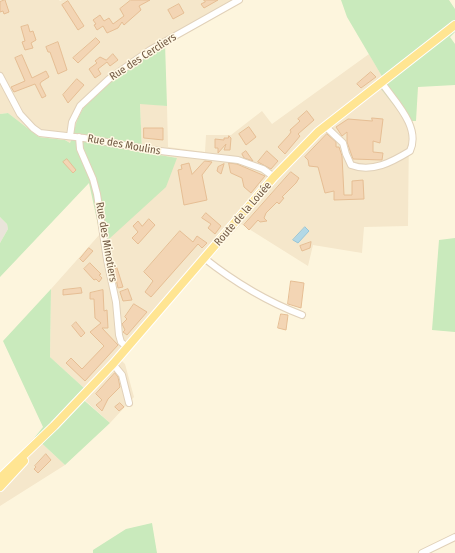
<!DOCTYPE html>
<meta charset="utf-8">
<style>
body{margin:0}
canvas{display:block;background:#fdf5dd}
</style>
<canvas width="455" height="553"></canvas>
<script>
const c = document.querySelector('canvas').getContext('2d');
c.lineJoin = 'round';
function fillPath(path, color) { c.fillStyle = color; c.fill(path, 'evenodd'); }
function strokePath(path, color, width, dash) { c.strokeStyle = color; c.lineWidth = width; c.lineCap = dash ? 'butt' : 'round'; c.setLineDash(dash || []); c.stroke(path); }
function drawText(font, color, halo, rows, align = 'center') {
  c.font = font + ' "Fira Sans Condensed",sans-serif'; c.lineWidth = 3; c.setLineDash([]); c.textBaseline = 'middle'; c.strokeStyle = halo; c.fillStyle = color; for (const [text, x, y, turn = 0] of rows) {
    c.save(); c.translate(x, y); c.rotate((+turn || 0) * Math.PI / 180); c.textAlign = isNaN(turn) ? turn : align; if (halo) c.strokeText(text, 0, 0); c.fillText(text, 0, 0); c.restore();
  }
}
fillPath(new Path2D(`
 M0,0h59l1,1 2,-1h180l-77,43 -86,72 -9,28 -5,-3 -26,-3 -31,-24 -8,1z
 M369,54l18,31 -5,4 24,32 3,7 -1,98 -44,1 -2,26 -49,-8 -5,21 -67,-42 -121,135 5,5 9,33 -24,26 -32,-29 6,-6 -34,-31 1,-68 49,-55 9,5 68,-81 -35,-6 -2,-49 27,3 1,41 37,5 1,-17h25l31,-24 10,13z
 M35,437l30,28 -65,41v-33z`), '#f5e7cb');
fillPath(new Path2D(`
 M0,217l7,7 1,5 -8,14z`), '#eae4da');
fillPath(new Path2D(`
 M341,0h108l6,9v23l-5,5 5,7v41l-37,2 -2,34h-10l-25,-32 6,-4 -40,-68z
 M165,43l2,63 -27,-2 2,48 35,6 -11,29 -57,52 -9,-5 -11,-51 -89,94v-34l8,-14 -1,-5 -7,-7v-103l8,-1 31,24 26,3 5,3c4,-9 5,-20 10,-29 17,-32 56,-51 85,-71z
 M455,238v94l-23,-2 7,-90z
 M51,289l-1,68 34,31 -6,7 32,28 -45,42 -30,-28 8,-10 -40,-86z
 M152,523l5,30h-64v-3l33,-21z`), '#c9eabc');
const water = new Path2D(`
 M305,227l4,4 -11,12 -5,-3z`);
fillPath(water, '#b2d8e6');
strokePath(water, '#97c6d8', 1);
const building = new Path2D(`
 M5,0l4,12 -5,2 -1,-3 -3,1v-10z
 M131,0h19l-11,6 2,4 -17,15 -2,-3 -4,6 -11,5 -4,-7 -6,4 -3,-5 2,-1 -3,-4 7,-5 4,6 5,-3 4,6 11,-8 -4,-7z
 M204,0h14l-14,8 -3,-4 4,-2z
 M68,1l16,25 -6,4 -16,-25z
 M179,4l5,9 -11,6 -5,-9z
 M28,25l2,7 3,-1 3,9 -5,3 2,5 -8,2 -3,-8 3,-1 -4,-14z
 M96,38l4,4 -22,21 -5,-5z
 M58,42l9,28 -9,4 -8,-22h-2l-2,-5z
 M113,54l5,6 -8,6 -3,-4 -9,7 3,5 -6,4 -6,-9 8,-6 -2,-2 5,-4 6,3z
 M22,55l10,23 14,-7 3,6 -8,5 -1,2 6,12 -4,2 -7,-14 -21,8 -3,-5 14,-6 -10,-23z
 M371,72l5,5 -15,11 -4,-4z
 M77,79l7,6 -16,18 -5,-8z
 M307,111l7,9 -16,14 2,2 -15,18 -7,-7 11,-12 2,-3 -1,-2 10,-9 -2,-2z
 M372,118l11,1 -3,24 -7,-2v11l10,1 -1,7 -29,-1 -6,-17v-10l-5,4 -6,-9 12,-8 24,2z
 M249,127l7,10 -10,8 -7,-11z
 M144,128h19v12l-19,-2z
 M327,134l9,8v5h3l3,9 2,39h8v-14l11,-1 1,19 -30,1v-9l-9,2 -7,-26 -9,-1 -1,-6 -3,-3z
 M229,136l2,2 -1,12h-6l2,-6 -8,9v-5h-3v-9l9,1v-2h4z
 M246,151l7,10 -9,-3 -2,-4z
 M267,151l11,10 -7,8 -13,-7z
 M67,159l9,11 -3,3 -10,-11z
 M205,161l7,1 -10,13 5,25 -23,5 -6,-35 4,-1 -1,-4 8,-2 3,11z
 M229,163l8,1 28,12 -14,17 -7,-6 -2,-9 -11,-5z
 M224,164l-3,10 -4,-3 1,-4z
 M291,172l8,6 -3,5 -14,14 2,1 -5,6 -2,-2 -11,11 -2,5 3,3 -7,1 -2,-2 -9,10 -5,-5z
 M206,213l15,13 -6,8 -7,-6 3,-4 -9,-6z
 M149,219l6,6 -17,19 -6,-6 6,-6 -5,-6 5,-5 4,5z
 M180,231l13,11 4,-6 10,7 -5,5 -4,-4 -47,53 -6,-5 8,-11 -9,-9z
 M311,242l-1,6 -8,3 -2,-5z
 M89,248l4,3 -10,11 -3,-3z
 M90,263l11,11 -2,1 3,3 -3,4 -3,-3 -2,1 -10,-11z
 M117,268l6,19 -5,1 -4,-18z
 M291,281l13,2 -3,25 -13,-4z
 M81,288l1,5 -19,2v-5z
 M128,289l4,11 -9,1 -3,-9z
 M103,290l1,21 3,-1 1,18h-6l16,17 -33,36 -19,-18 5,-5 11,11 22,-23 -14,-14 11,-9 -6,-5 -1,-19h-4v-6z
 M134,304l13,8 -20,23 -4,-3 2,-2 -3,-6 5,-5 -2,-2z
 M281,314l7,1 -2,15 -8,-2z
 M76,322l9,11 -4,4 -9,-11z
 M115,373l3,4 2,10 -12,12 -6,12 -6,-6 6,-5 -6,-6z
 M120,403l4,4 -5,4 -4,-4z
 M46,454l5,6 -13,13 -4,-4 2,-2 -1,-1z`);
fillPath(building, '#f3d5b4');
strokePath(building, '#e6be94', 1);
const minor = new Path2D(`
 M0,76l20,38 13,14 7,5 44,5 68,12 86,10 25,9 11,8
 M326,127l17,16 3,11 5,11c21,8 41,-3 59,-14 11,-24 -15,-49 -28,-68
 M70,136l2,-14 8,-16 29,-27 41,-29 89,-50
 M79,137l1,12 13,30 4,15 10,66 9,42 3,33 2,7 6,5
 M204,258c29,23 64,44 98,57
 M113,364l9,11 7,28
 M422,553l33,-16`);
const major = new Path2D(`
 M0,478l54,-52 59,-62 161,-187 44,-45 137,-107
 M0,487l24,-26`);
strokePath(minor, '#e1d1b9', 8);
strokePath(major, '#fff', 10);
strokePath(minor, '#fff', 6);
strokePath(major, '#ffe592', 8);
drawText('11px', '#735b45', '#fff8e4', [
 ["Rue des Cercliers",143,57,-33],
 ["Rue des Moulins",124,145,10],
 ["Route de la Louée",243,214,-49],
 ["Rue des Minotiers",106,242,80]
]);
</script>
